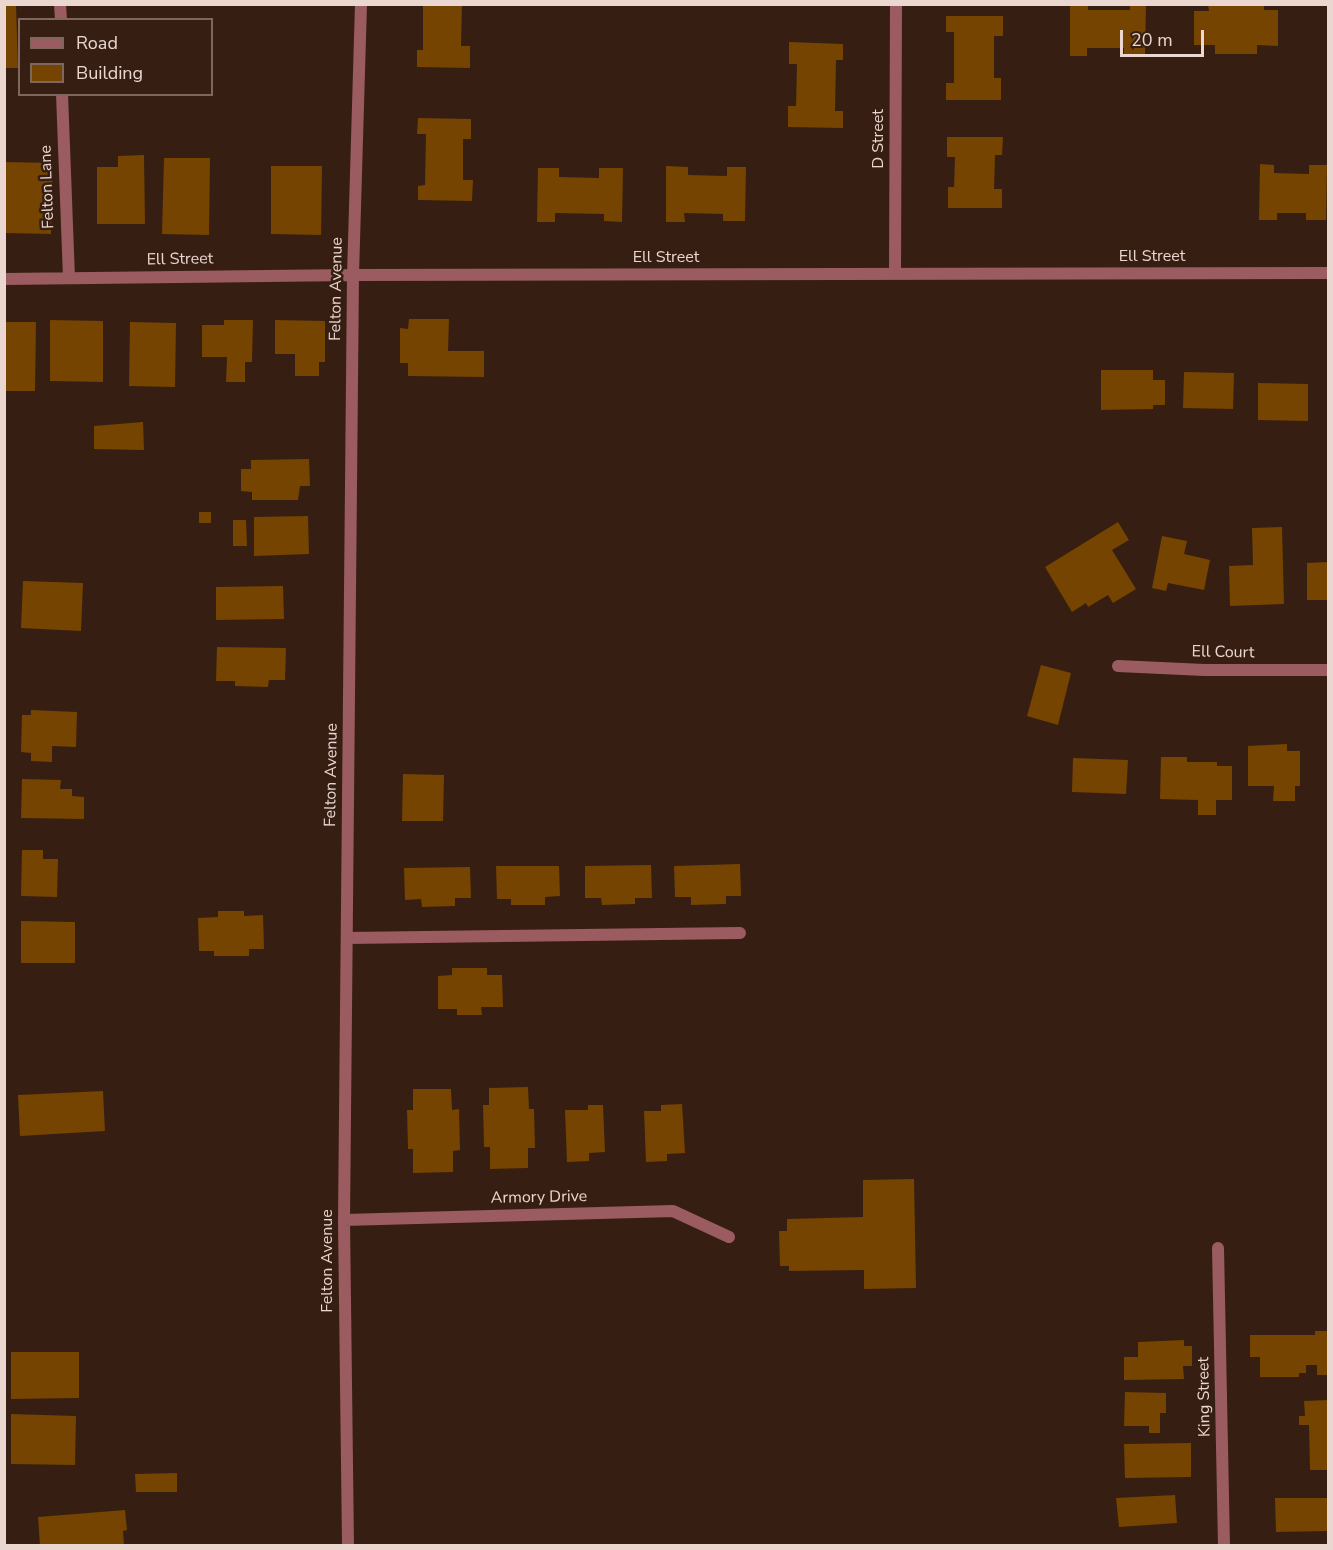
<!DOCTYPE html>
<style>
body{margin:0}
#map{position:relative;width:1333px;height:1550px;overflow:hidden;background:#371e12;font-family:"Nunito Sans",sans-serif}
canvas{display:block}
.frame{position:absolute;inset:0;border:6px solid #e9d7d0;pointer-events:none}
.legend{position:absolute;left:18px;top:18px;width:195px;height:78px;box-sizing:border-box;background:#371e12;border:2px solid #7e685e;margin:0;padding:8px 10px;list-style:none;font-size:18px;color:#e9d7d0}
.legend li{display:flex;align-items:center;gap:12px;height:30px}
.legend b{width:30px;border:2px solid #7e685e}
.scale{position:absolute;left:1120px;top:30px;width:84px;height:27px;box-sizing:border-box;border:3px solid #e9d7d0;border-top:0;padding-left:8px;font-size:18px;line-height:21px;white-space:nowrap;color:#e9d7d0;-webkit-text-stroke:4px #371e12;paint-order:stroke}
</style>
<div id="map">
<canvas width="1333" height="1550"></canvas>
<div class="frame"></div>
<ul class="legend">
<li><b style="height:8px;background:#9a5c60"></b>Road</li>
<li><b style="height:16px;background:#744400"></b>Building</li>
</ul>
<div class="scale">20 m</div>
</div>
<script>
const c = document.querySelector('canvas').getContext('2d');
c.lineJoin = 'round';
function fillPath(path, color) { c.fillStyle = color; c.fill(path, 'evenodd'); }
function strokePath(path, color, width, dash) { c.strokeStyle = color; c.lineWidth = width; c.lineCap = dash ? 'butt' : 'round'; c.setLineDash(dash || []); c.stroke(path); }
function drawText(font, color, halo, rows, align = 'center') {
  c.font = font + ' "Nunito Sans",sans-serif'; c.lineWidth = 5; c.setLineDash([]); c.textBaseline = 'middle'; c.strokeStyle = halo; c.fillStyle = color; for (const [text, x, y, turn = 0] of rows) {
    c.save(); c.translate(x, y); c.rotate((+turn || 0) * Math.PI / 180); c.textAlign = isNaN(turn) ? turn : align; if (halo) c.strokeText(text, 0, 0); c.fillText(text, 0, 0); c.restore();
  }
}
fillPath(new Path2D(`
 M4,4h12l2,64h-14z
 M423,4h39l-1,42h9v22l-53,-1v-17h6z
 M1070,4h18v6h42v-6h16l-1,51h-21v-7h-37v8h-17z
 M1208,4h56v6h14v36l-21,-1v9h-42v-9h-21v-34h15z
 M946,16h57v20h-9v42h7v22h-55v-17h8v-51h-8z
 M789,42l54,2v16h-7l-1,51h8v17l-55,-1v-21h8l1,-42h-8z
 M418,118l53,1v20h-8v41h10l-1,21 -54,-1v-14l7,-1 1,-51h-9z
 M947,137h56l-1,18h-7l-1,34h8v19h-54v-21h6l1,-30h-8z
 M144,155l1,69h-48v-57h21v-11z
 M164,158h46l-1,77 -47,-1z
 M4,162l49,1 -2,71 -47,-1z
 M1260,164l14,1v8l35,1v-9h18l-1,55h-20v-7h-29v7h-18z
 M271,166h51l-1,69 -50,-1z
 M666,166l22,1v8l39,1v-9h19l-1,54h-22v-7l-39,-1 1,9h-19z
 M538,168h21v9l40,1v-10h24l-1,54 -18,-1v-7l-49,-1v9h-18z
 M409,319h40l-1,32h36v26l-76,-1v-13h-8v-35l8,1z
 M50,320l53,1v61l-53,-1z
 M224,320h29l-1,42h-7v20h-19l1,-25h-25v-32h22z
 M275,320l50,1v41h-6v14h-24v-22h-20z
 M4,322h32l-1,69h-31z
 M130,322l46,1 -1,64 -46,-1z
 M1101,370h52v10h12v25h-12v4l-52,1z
 M1184,372l50,1 -1,36 -50,-1z
 M1258,383l50,1v37l-50,-1z
 M143,422l1,28 -50,-1v-23z
 M309,459l1,27h-10l-2,14h-46v-8l-11,-1v-22h10v-9z
 M199,512h12v11h-12z
 M308,516l1,38 -55,2v-39z
 M233,520h13l1,26h-14z
 M1118,522l11,18 -17,10 24,39 -23,14 -5,-8 -20,12 -2,-4 -14,9 -27,-45z
 M1282,527l2,77 -54,2 -1,-40 24,-1 -1,-37z
 M1162,536l25,5 -3,13 26,6 -6,30 -36,-7 -2,8 -14,-3z
 M1328,562v38h-21v-37z
 M23,581l60,2 -2,48 -60,-3z
 M283,586l1,33 -68,1v-33z
 M217,647l69,1 -1,32h-16l-1,7 -33,-1v-5h-19z
 M1041,665l30,8 -13,52 -31,-9z
 M31,710l46,2 -1,35 -24,-1v16l-21,-1v-8l-10,-1 1,-37h9z
 M1287,744v7h13v35h-5v15h-22l1,-15h-26v-40z
 M1161,757h26v5h30v4h15v34h-16v15h-18v-15l-38,-1z
 M1073,758l55,2 -2,34 -54,-2z
 M403,774l41,1 -1,46h-41z
 M22,779l39,1 -1,9h12v7l12,1v22l-63,-1z
 M22,850h21v9h15l-1,38 -36,-1z
 M740,864l1,32h-15v8l-35,1v-8h-16l-1,-31z
 M651,865l1,33h-17v6l-33,1 -1,-7h-16v-32z
 M496,866h63l1,30 -15,1v8h-34v-6h-14z
 M470,867l1,31h-16v8l-33,1 -1,-8 -16,1 -1,-32z
 M218,911h26v5l19,-1 1,34h-15v7h-35v-5h-15l-1,-33 20,-1z
 M21,921l54,1v41h-54z
 M452,968h35v7h15l1,32h-22l1,8h-25v-6h-19v-33l14,-1z
 M528,1087l1,22h5l1,39h-7v20l-38,1v-22h-6l-1,-42h6v-17z
 M413,1089h38l1,21 7,-1 1,41 -7,1v21l-40,1v-24h-5l-1,-39h6z
 M103,1091l2,40 -85,5 -2,-41z
 M682,1104l3,49 -18,1v7l-21,1 -2,-51h17v-6z
 M588,1105h15l2,47 -16,1v8l-22,1 -2,-52h23z
 M914,1179l2,109 -52,1v-19l-75,1v-5h-9l-1,-35h8v-12l76,-2v-37z
 M1315,1331h13v44h-11v-10h-11v8h-7v4h-39v-20h-10v-22h65z
 M1184,1340v6h8v20h-9l1,13 -60,1v-23h14v-15z
 M11,1352h68v46l-68,1z
 M1125,1392l41,1v20h-6v20h-11v-7h-25z
 M1328,1400v70h-18l-1,-45h-10v-9h6l-1,-15z
 M11,1414l65,2 -1,49 -64,-1z
 M1191,1443v34l-66,1 -1,-34z
 M177,1473v19h-41l-1,-18z
 M1175,1495l2,28 -58,4 -3,-29z
 M1275,1498h52l1,33 -52,1z
 M125,1510l2,20 -4,1 1,15h-84l-2,-29z`), '#744400');
strokePath(new Path2D(`
 M60,4l1,16
 M62,94l7,184
 M895,274l1,-270
 M4,279l349,-4 975,-2
 M1118,666l86,4h124
 M347,938l393,-5
 M344,1220l329,-9 56,26
 M1218,1248l6,298
 M348,1546l-4,-326 9,-945 8,-271`), '#9a5c60', 12);
drawText('16px', '#e9d7d0', '#371e12', [
 ["D Street",879,139,-90],
 ["Felton Lane",48,187,-92],
 ["Ell Street",1152,257],
 ["Ell Street",666,258],
 ["Ell Street",180,260,-1],
 ["Felton Avenue",337,289,-89],
 ["Ell Court",1223,653,1],
 ["Felton Avenue",332,775,-89],
 ["Armory Drive",539,1198,-1],
 ["Felton Avenue",328,1261,-90],
 ["King Street",1205,1397,-91]
]);
</script>
